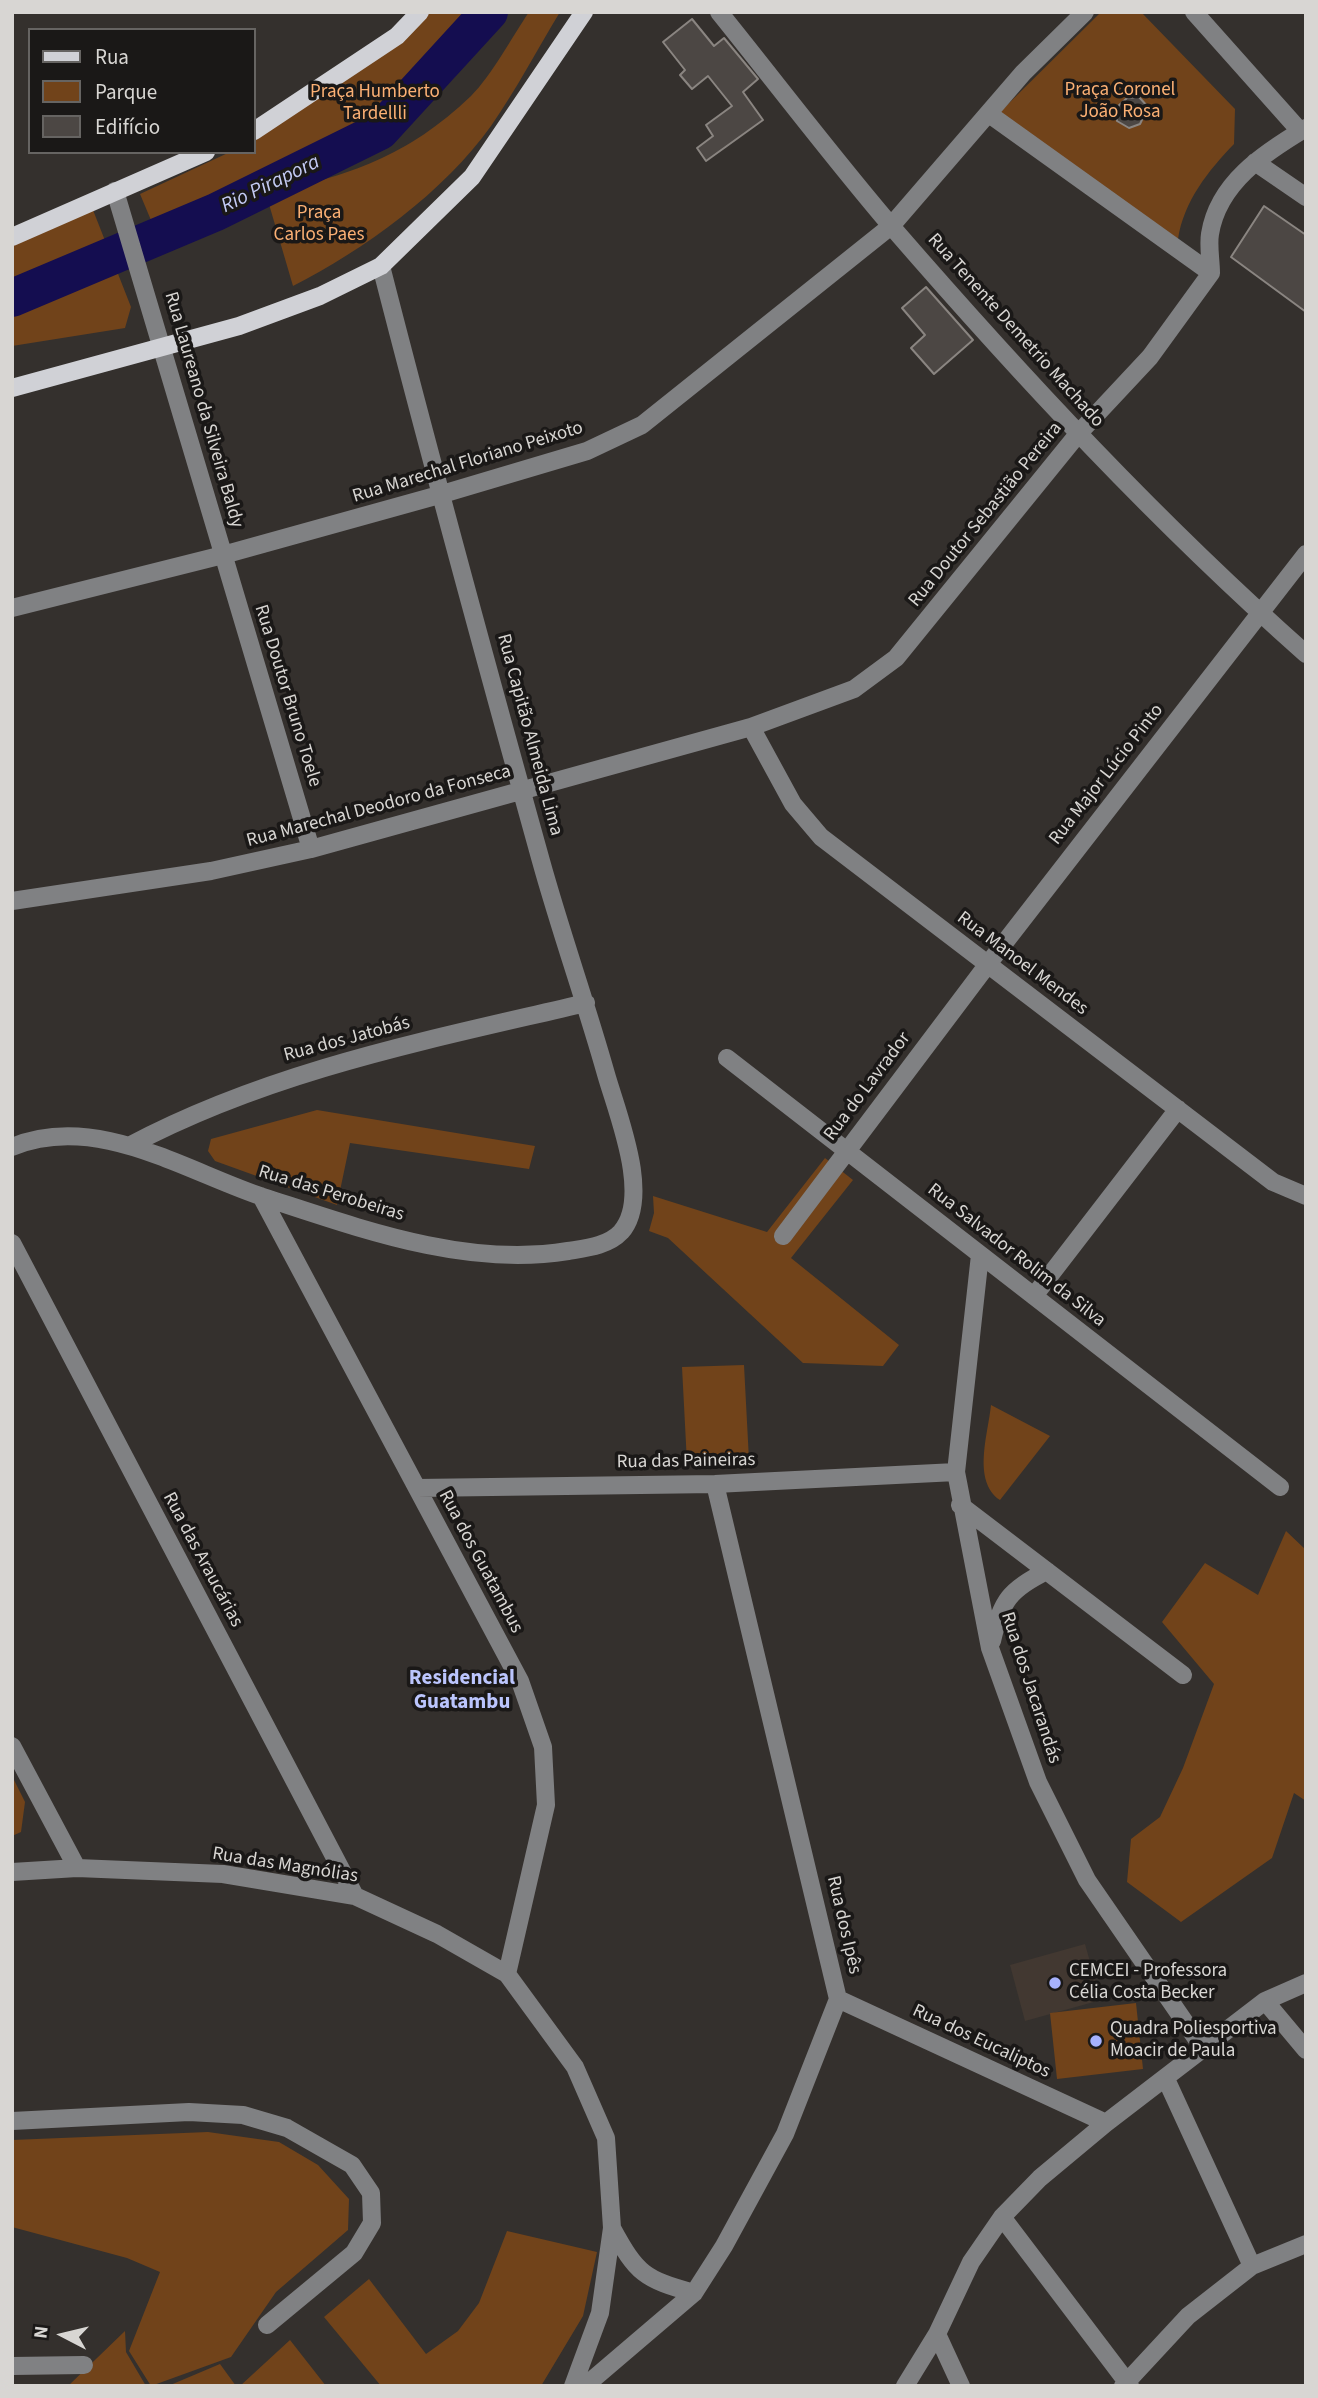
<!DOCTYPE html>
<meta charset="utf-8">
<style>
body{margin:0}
#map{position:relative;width:1318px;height:2398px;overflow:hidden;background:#34302d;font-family:"Source Sans 3",sans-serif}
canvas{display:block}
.frame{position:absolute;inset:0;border:14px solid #d8d6d3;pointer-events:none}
.legend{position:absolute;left:28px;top:28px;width:228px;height:126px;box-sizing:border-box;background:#1a1817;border:2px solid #666462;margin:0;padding:9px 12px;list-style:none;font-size:21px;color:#d8d6d3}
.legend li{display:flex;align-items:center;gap:14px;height:35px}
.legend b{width:35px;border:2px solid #666462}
.north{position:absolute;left:28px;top:2300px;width:70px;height:70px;-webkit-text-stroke:5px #1a1817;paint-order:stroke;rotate:277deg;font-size:19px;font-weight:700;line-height:28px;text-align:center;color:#d8d6d3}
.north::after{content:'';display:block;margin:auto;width:24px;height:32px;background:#d8d6d3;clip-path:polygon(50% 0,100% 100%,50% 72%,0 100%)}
</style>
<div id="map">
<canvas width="1318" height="2398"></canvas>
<div class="frame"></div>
<ul class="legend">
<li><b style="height:9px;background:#d0d1d6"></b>Rua</li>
<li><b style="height:19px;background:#71431a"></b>Parque</li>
<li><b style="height:19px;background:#4c4744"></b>Edifício</li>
</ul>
<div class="north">N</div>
</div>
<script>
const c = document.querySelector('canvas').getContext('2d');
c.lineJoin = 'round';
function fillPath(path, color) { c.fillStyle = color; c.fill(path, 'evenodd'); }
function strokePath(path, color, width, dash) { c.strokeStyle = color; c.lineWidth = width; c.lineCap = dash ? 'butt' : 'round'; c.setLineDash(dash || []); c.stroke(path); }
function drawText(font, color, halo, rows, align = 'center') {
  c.font = font + ' "Source Sans 3",sans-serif'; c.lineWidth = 7; c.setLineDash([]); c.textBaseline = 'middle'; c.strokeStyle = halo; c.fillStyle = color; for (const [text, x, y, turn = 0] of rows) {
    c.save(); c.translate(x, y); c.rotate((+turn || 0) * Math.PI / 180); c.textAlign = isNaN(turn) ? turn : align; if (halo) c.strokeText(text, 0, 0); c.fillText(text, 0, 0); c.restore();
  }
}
fillPath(new Path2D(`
 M1085,1944l16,56 -76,21 -15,-56z`), '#423831');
fillPath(new Path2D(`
 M427,12h78l-51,66 -56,55 -44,28 -115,30 -86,34 -13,-31 90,-42h24v-11l134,-93z
 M529,12h31c-23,38 -44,78 -69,114 -47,66 -127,124 -198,160l-27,-92c84,-19 141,-37 205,-98 21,-21 41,-59 58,-84z
 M1101,12h40l94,97 -1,35c-26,27 -50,57 -56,95l-179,-126z
 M93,210l38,97 -6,21 -113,18v-100z
 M317,1110l218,36 -6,23 -179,-26 -13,62 -122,-44 -7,-10 3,-12z
 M825,1158l28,22 -62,78 108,87 -16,21 -80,-3 -135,-125 -19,-7 5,-18 -1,-17 114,36z
 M744,1365l5,95 -62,3 -5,-96z
 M991,1405l59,31 -50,64c-28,-19 -12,-65 -9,-95z
 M1286,1531l20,19v251l-12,-8 -22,65 -91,64 -54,-40 4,-43 29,-22 23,-49 31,-84 -52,-62 43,-59 53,32z
 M12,1776l13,26 -4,30 -9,4z
 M1136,2003l7,66 -86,10 -7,-66z
 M208,2132l71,10 39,23 31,34 -1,31 -72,62 -45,65 -80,29 -22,-35 31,-79 -33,-14 -115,-31v-87z
 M507,2231l90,21 -14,64 -42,70h-160l-57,-69 45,-38 57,75 32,-23 21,-28z
 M125,2331l1,21 20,34h-78z
 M290,2340l36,46h-86z
 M220,2364l16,22h-68z`), '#71431a');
strokePath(new Path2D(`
 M12,298l204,-86 164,-81 109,-119`), '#140d50', 38);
const building = new Path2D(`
 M692,19l22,27 10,-8 34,41 -15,13 20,28 -57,41 -9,-13 16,-12 -7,-11 26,-19 -24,-30 -16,13 -12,-14 5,-5 -22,-28z
 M1139,97l9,10 -8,17 -11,4 -12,-7 -1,-13 11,-10z
 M1264,206l42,29v77l-75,-55z
 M926,287l47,53 -39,34 -23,-26 14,-13 -23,-27z`);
fillPath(building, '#4c4744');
strokePath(building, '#8a8581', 2);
strokePath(new Path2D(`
 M719,12c58,72 114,146 173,215 130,150 265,295 414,427
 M1194,12l106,119
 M989,114l222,159
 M1255,162l51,35
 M115,191l196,658
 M1211,273c0,-12 -3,-27 -1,-39 8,-51 54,-81 96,-106
 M12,608l211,-53 216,-60 148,-44 55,-26 249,-199 132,-153 62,-61
 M751,727l42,77 28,33 452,345 33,14
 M12,901l199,-30 100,-22 440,-122 103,-38 42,-31 182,-224 72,-77 61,-84
 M727,1058l553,429
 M129,1146c143,-76 300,-106 457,-143
 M12,1147c84,-35 173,24 251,50 96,31 203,71 305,54 18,-3 40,-5 53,-19 31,-35 -4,-119 -15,-158 -20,-71 -45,-141 -65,-213 -55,-198 -109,-396 -160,-595
 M261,1196l259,485 23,66 3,58 -39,169
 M783,1236l205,-272 318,-410
 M12,1243l343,653
 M980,1255l-24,217 34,176 48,134 49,98 115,167
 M1034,1296l144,-187
 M417,1488l298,-4 241,-12
 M960,1505l223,170
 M992,1641c9,-40 18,-52 55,-70
 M12,1746l65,122
 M12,1872l65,-4 146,6 132,22 82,38 70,40 68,93 31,71 6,90 -12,85 -27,73
 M838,1999l268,124
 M1265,2001l41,49
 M1166,2079l86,187
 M12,2121l177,-9 54,3 44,13 65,37 19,28 1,30 -18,30 -87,72
 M1002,2217l128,169
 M612,2228c25,46 32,51 82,65
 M937,2334l24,52
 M12,2366l72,-1
 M585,2386l109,-93 30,-47 61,-112 53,-135 -123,-515
 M905,2386l32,-52 34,-72 31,-45 38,-39 66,-55 159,-122 41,-18
 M1123,2386l65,-70 64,-50 54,-22`), '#808183', 18);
strokePath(new Path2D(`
 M254,131l143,-95 23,-24
 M12,237l194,-85
 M12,388l227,-62 81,-30 61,-30 91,-89 112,-165`), '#d0d1d6', 18);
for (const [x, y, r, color] of [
 [1055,1983,7,"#a6b1fc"],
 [1096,2041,7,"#a6b1fc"]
]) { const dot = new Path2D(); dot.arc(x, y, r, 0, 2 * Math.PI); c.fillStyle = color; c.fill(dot); strokePath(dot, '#1a1817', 2.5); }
drawText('19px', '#fbb074', '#1a1817', [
 ["Praça Coronel",1120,91],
 ["João Rosa",1120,113],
 ["Praça Humberto",375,93],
 ["Tardellli",375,115],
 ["Praça",319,214],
 ["Carlos Paes",319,236]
]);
drawText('19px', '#d8d6d3', '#1a1817', [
 ["Rua Tenente Demetrio Machado",1015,331,48],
 ["Rua Laureano da Silveira Baldy",203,410,74],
 ["Rua Marechal Floriano Peixoto",468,463,-17],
 ["Rua Doutor Sebastião Pereira",986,515,-51],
 ["Rua Doutor Bruno Toele",287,696,73],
 ["Rua Capitão Almeida Lima",529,735,75],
 ["Rua Major Lúcio Pinto",1107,775,-52],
 ["Rua Marechal Deodoro da Fonseca",379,807,-15],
 ["Rua Manoel Mendes",1022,964,37],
 ["Rua dos Jatobás",347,1040,-15],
 ["Rua do Lavrador",868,1087,-53],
 ["Rua das Perobeiras",331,1194,17],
 ["Rua Salvador Rolim da Silva",1016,1256,38],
 ["Rua das Paineiras",686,1462,-1],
 ["Rua das Araucárias",202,1560,62],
 ["Rua dos Guatambus",480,1562,62],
 ["Rua dos Jacarandás",1030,1688,72],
 ["Rua das Magnólias",285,1866,9],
 ["Rua dos Ipês",843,1925,77],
 ["Rua dos Eucaliptos",981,2042,25]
]);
drawText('19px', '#d8d6d3', '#1a1817', [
 ["CEMCEI - Professora",1069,1972],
 ["Célia Costa Becker",1069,1994],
 ["Quadra Poliesportiva",1110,2030],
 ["Moacir de Paula",1110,2052]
], 'left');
drawText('italic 21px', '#c4cbf4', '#1a1817', [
 ["Rio Pirapora",271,185,-26]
]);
drawText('bold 21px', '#bbc5fd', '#1a1817', [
 ["Residencial",462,1679],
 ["Guatambu",462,1703]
]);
</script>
